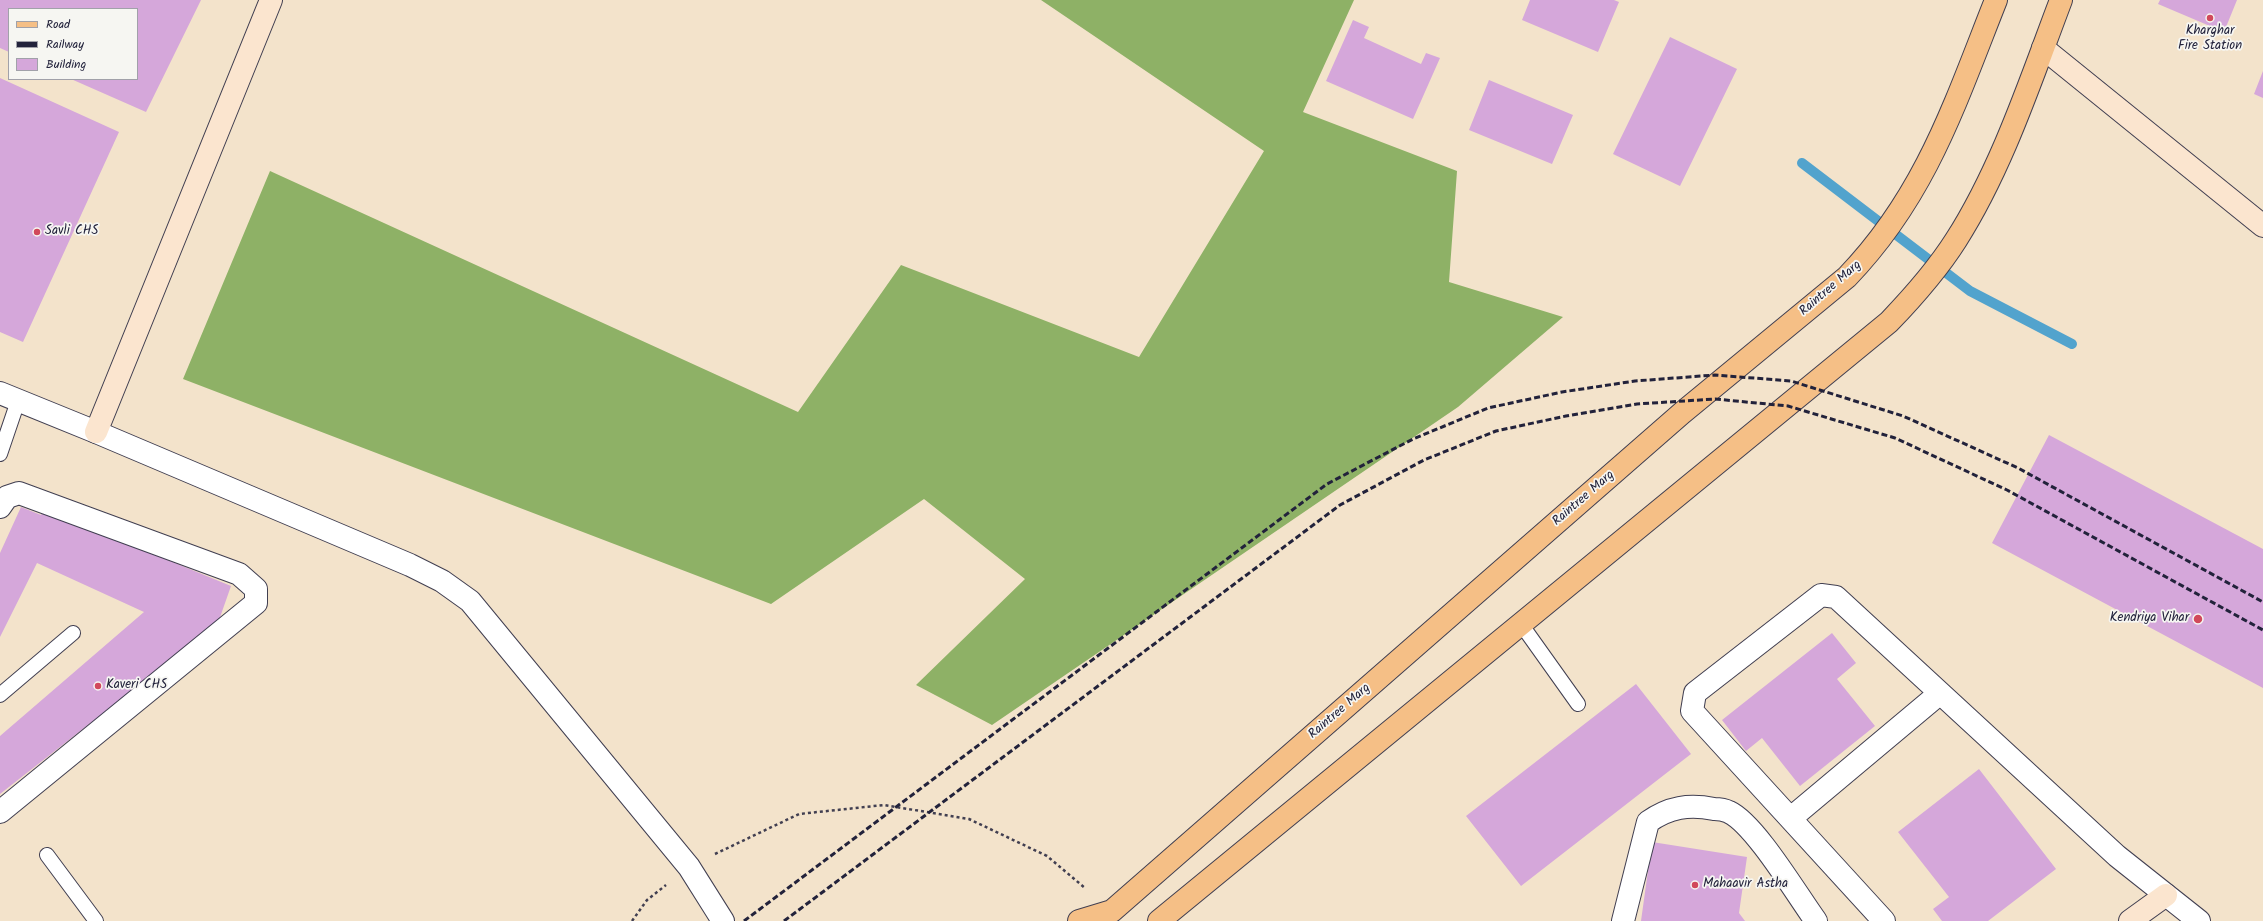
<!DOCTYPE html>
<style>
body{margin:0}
#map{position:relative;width:2263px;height:921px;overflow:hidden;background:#f3e3cb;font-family:Kalam,sans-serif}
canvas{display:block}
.legend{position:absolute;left:8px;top:8px;width:130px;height:72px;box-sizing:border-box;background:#f6f6f2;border:1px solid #a1a1a9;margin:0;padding:5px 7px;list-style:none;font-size:12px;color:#22223b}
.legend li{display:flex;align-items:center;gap:8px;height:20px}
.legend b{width:20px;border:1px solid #a1a1a9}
</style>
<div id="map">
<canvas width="2263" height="921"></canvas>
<ul class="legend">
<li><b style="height:5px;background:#f5bf86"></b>Road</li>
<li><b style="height:5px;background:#22223b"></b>Railway</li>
<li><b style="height:11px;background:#d5a7da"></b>Building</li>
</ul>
</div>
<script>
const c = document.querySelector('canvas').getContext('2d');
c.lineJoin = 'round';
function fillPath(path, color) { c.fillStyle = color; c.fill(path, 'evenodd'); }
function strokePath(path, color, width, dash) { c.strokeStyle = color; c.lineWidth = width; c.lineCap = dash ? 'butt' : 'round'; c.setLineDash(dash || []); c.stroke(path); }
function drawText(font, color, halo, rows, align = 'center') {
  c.font = font + ' Kalam,sans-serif'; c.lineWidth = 3.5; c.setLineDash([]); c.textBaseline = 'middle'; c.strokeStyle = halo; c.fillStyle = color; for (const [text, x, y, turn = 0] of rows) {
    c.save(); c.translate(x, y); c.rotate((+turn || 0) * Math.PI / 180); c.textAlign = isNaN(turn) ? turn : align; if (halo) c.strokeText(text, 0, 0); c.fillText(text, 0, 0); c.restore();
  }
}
fillPath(new Path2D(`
 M1041,0h313l-51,112 154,59 -8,111 114,35 -105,90 -466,318 -76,-40 109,-106 -101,-80 -153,105 -588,-225 87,-208 528,241 103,-147 238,92 125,-206z`), '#8eb166');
strokePath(new Path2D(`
 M1802,163l168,128 102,53`), '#52a3cd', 10);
fillPath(new Path2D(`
 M0,0h201l-55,112 -75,-33h66v-70h-128v43l-9,-4z
 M1530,0h84l5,2 -21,50 -76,-32z
 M2160,0h77l-13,32 -66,-28z
 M1353,20l16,7 -5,11 57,26 5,-11 14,5 -27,61 -87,-38z
 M1670,37l67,32 -57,117 -67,-32z
 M2263,71v27l-9,-4z
 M0,78l119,54 -96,210 -23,-10z
 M1489,80l84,35 -21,49 -83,-34z
 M2049,435l214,114v139l-271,-145z
 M21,507l20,8 3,-6 187,77 -13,37 -218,171v-58l144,-124 -107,-49 -37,74v-84z
 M1832,633l24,30 -19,16 38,47 -75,60 -38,-48 -16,13 -24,-31z
 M1636,684l55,70 -170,132 -55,-70z
 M1979,769l77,100 -68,52h-46l-9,-12 16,-12 -51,-65z
 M1652,842l95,15 -8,56 6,8h-104z`), '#d5a7da');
const lane = new Path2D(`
 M0,454l18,-53
 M1521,624l57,80
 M0,695l73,-62
 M47,855l49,66`);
const street = new Path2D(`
 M0,393l96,39 314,133 32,16 28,20 219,266 34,54
 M0,507l7,-10 12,-4 220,81 17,15v14l-256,209
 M1791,818l148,-124
 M1623,921l25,-99c21,-15 41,-18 66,-13 5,0 11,1 15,3 26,12 68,83 87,109
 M1884,921l-192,-210 3,-18 126,-98 15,2 281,259 82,65`);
const secondary = new Path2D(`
 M2043,48l220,178
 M96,432l175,-432
 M2130,921l36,-26`);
const primary = new Path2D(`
 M1079,921l33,-10 570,-498 165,-136c79,-82 108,-174 149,-277
 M1159,921l730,-599c25,-26 48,-52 67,-82 46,-72 75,-161 105,-240`);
strokePath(lane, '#413f51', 16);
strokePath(street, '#413f51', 24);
strokePath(secondary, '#413f51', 24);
strokePath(primary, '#413f51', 24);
strokePath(new Path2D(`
 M715,854l84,-40 85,-9 85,14 78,37 38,32
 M632,921l15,-21 19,-15`), '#413f51', 2.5, [3, 3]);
strokePath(lane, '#fff', 14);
strokePath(street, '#fff', 22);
strokePath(secondary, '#fbe5cf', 22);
strokePath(primary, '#f5bf86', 22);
strokePath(new Path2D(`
 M744,921l583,-437 86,-45 75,-31 74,-16 73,-11 80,-6 76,6 112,35 115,52 245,134
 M784,921l556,-416 84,-45 72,-29 70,-15 71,-12 78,-5 73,7 107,32 112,52 256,140`), '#22223b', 3, [6, 3]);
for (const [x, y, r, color] of [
 [2210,18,4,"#d1495b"],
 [37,232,4,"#d1495b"],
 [2198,619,5,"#d1495b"],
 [98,686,4,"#d1495b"],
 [1695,885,4,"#d1495b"]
]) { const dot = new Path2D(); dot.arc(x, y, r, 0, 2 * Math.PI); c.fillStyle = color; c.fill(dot); strokePath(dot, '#f6f6f2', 1.5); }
drawText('13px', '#22223b', '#f6f6f2', [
 ["Kharghar",2210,32,"center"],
 ["Fire Station",2210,47,"center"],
 ["Savli CHS",45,232],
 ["Kendriya Vihar",2189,619,"right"],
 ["Kaveri CHS",106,686],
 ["Mahaavir Astha",1703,885]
], 'left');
drawText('13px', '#22223b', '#f6f6f2', [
 ["Raintree Marg",1831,289,-41],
 ["Raintree Marg",1584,499,-41],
 ["Raintree Marg",1340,712,-41]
]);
</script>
